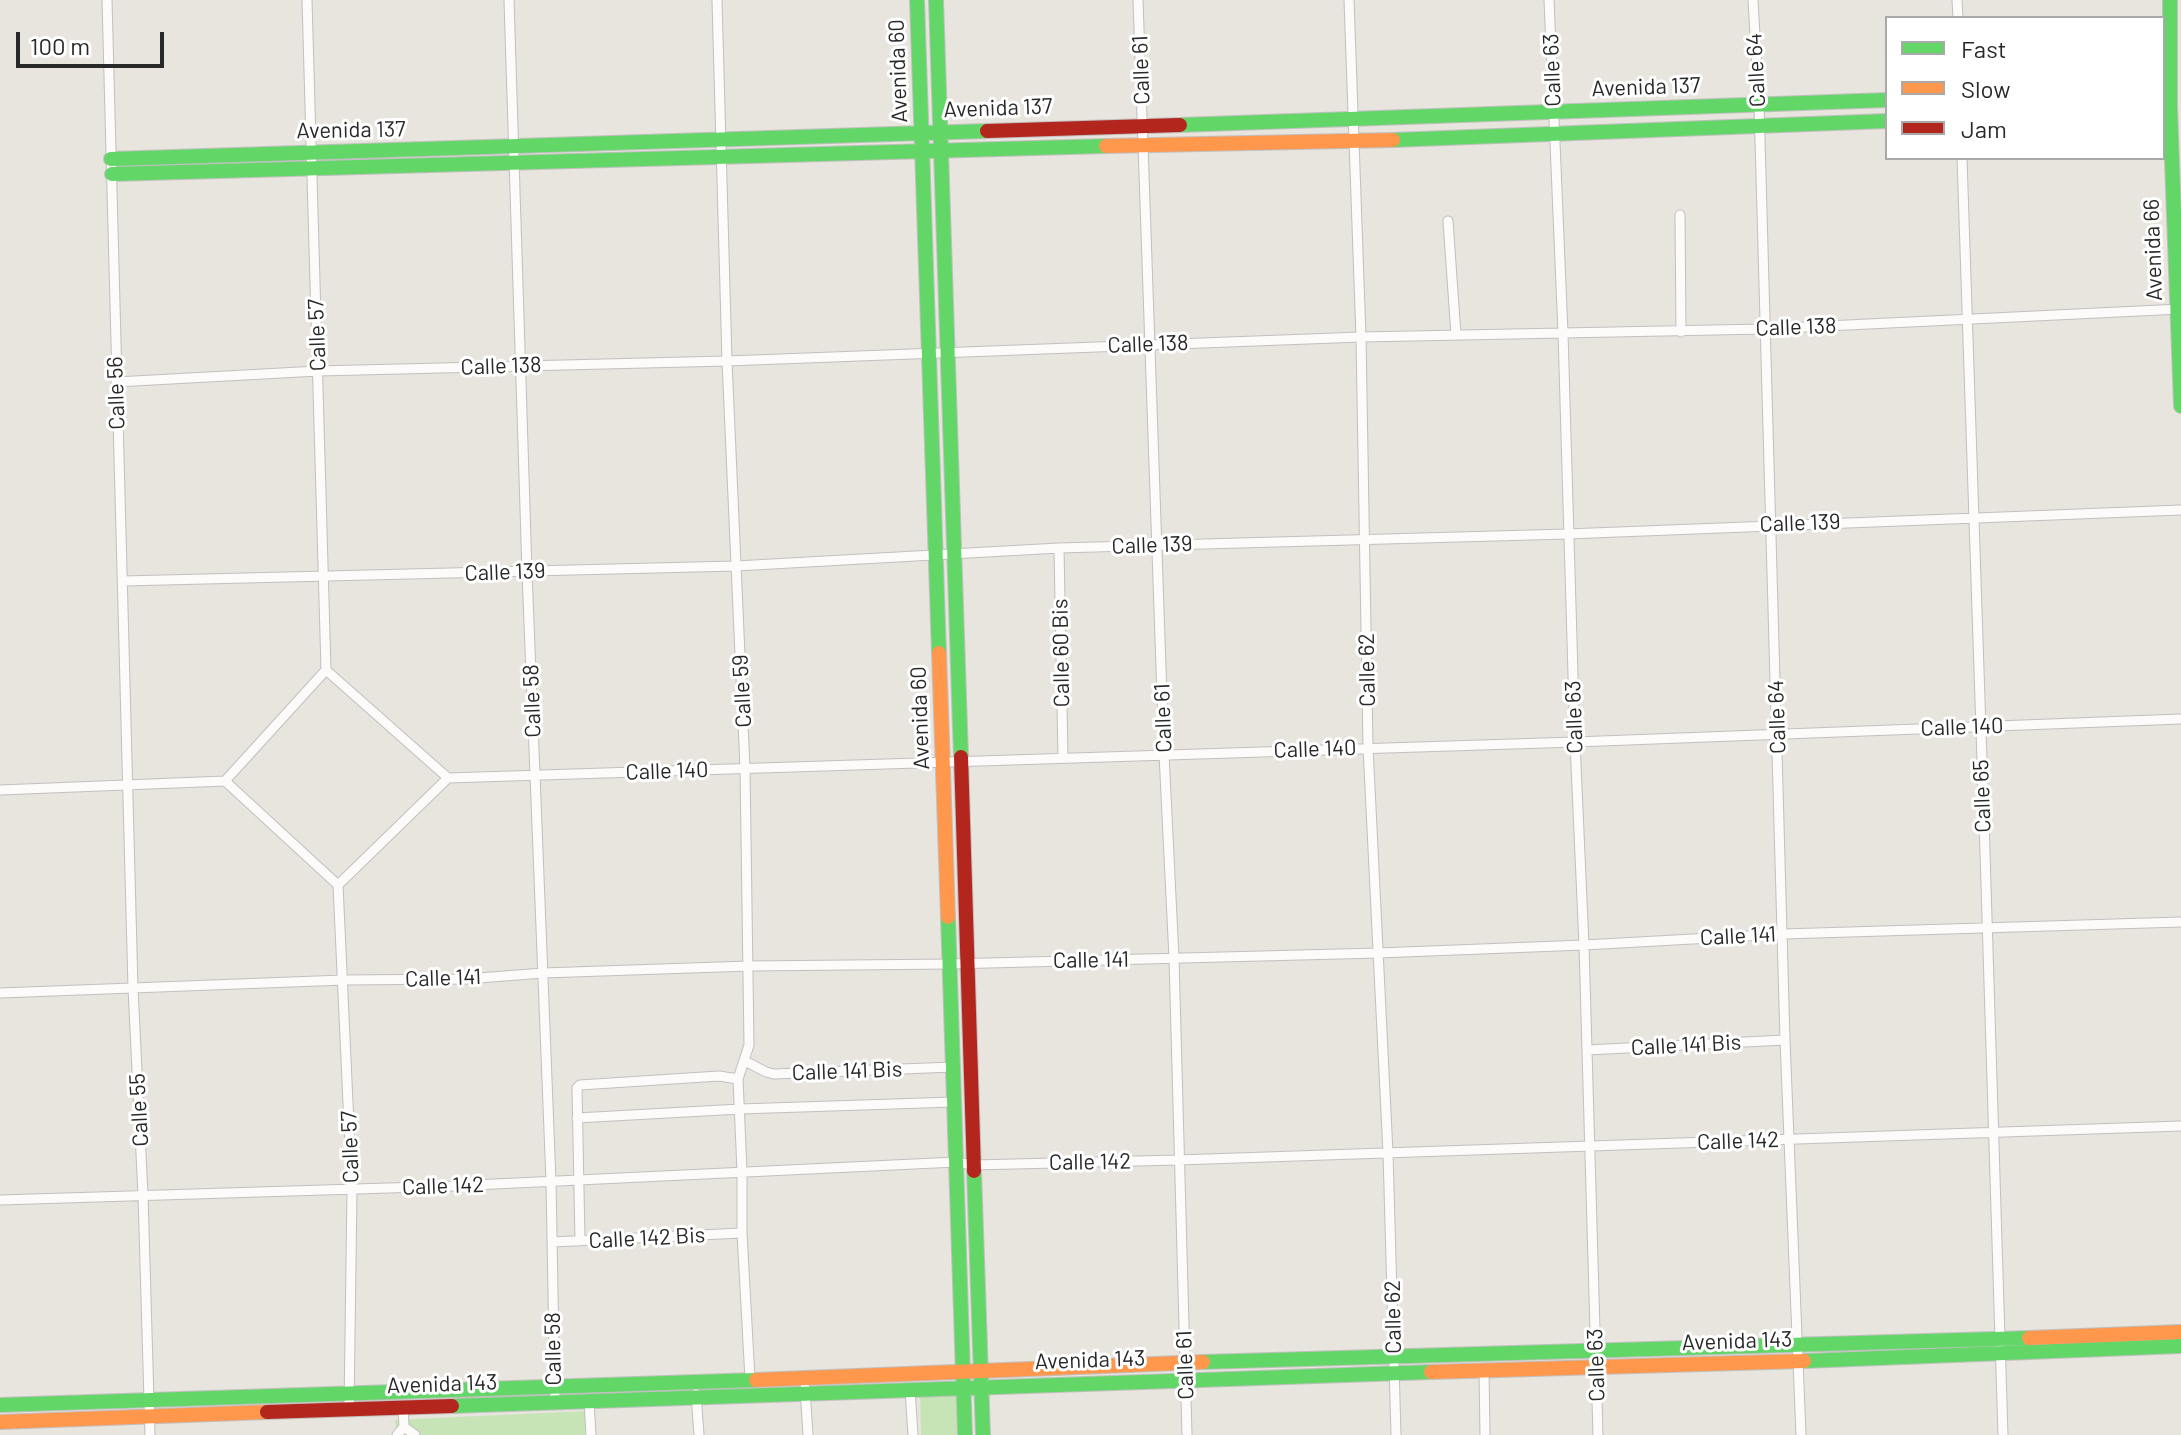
<!DOCTYPE html>
<style>
body{margin:0}
#map{position:relative;width:2181px;height:1435px;overflow:hidden;background:#e8e4de;font-family:Barlow,sans-serif}
canvas{display:block}
.legend{position:absolute;left:1885px;top:16px;width:280px;height:144px;box-sizing:border-box;background:#fff;border:2px solid #a9a9a9;margin:0;padding:10px 14px;list-style:none;font-size:24px;color:#292929}
.legend li{display:flex;align-items:center;gap:16px;height:40px}
.legend b{width:40px;border:2px solid #a9a9a9}
.scale{position:absolute;left:16px;top:32px;width:148px;height:36px;box-sizing:border-box;border:4px solid #292929;border-top:0;padding-left:10px;font-size:24px;line-height:28px;white-space:nowrap;color:#292929;-webkit-text-stroke:6px #fff;paint-order:stroke}
</style>
<div id="map">
<canvas width="2181" height="1435"></canvas>
<ul class="legend">
<li><b style="height:10px;background:#63d668"></b>Fast</li>
<li><b style="height:10px;background:#ff974d"></b>Slow</li>
<li><b style="height:10px;background:#b3261e"></b>Jam</li>
</ul>
<div class="scale">100 m</div>
</div>
<script>
const c = document.querySelector('canvas').getContext('2d');
c.lineJoin = 'round';
function fillPath(path, color) { c.fillStyle = color; c.fill(path, 'evenodd'); }
function strokePath(path, color, width, dash) { c.strokeStyle = color; c.lineWidth = width; c.lineCap = dash ? 'butt' : 'round'; c.setLineDash(dash || []); c.stroke(path); }
function drawText(font, color, halo, rows, align = 'center') {
  c.font = font + ' Barlow,sans-serif'; c.lineWidth = 6; c.setLineDash([]); c.textBaseline = 'middle'; c.strokeStyle = halo; c.fillStyle = color; for (const [text, x, y, turn = 0] of rows) {
    c.save(); c.translate(x, y); c.rotate((+turn || 0) * Math.PI / 180); c.textAlign = isNaN(turn) ? turn : align; if (halo) c.strokeText(text, 0, 0); c.fillText(text, 0, 0); c.restore();
  }
}
fillPath(new Path2D(`
 M964,1390l2,45h-45l-1,-43z
 M585,1411v24h-188l-2,-15z`), '#c6e4b6');
const street = new Path2D(`
 M107,0l26,988 10,207 7,240
 M307,0l19,670
 M509,0l18,572 24,609 4,221
 M717,0l10,361 18,407 4,277 -11,34 4,92v62l8,146
 M1138,0l26,754 10,204 13,477
 M1349,0l12,337 7,410 20,406 8,282
 M1549,0l14,333 12,409 9,203 14,490
 M1753,0l6,104 26,936 16,395
 M1957,0l1,18
 M1962,158c16,426 27,851 41,1277
 M1680,215l1,117
 M1448,221l8,114
 M116,382l202,-11 409,-10 634,-24 403,-8 417,-20
 M1059,548l4,209
 M123,581l613,-15 323,-18 508,-14 614,-24
 M326,670l122,108
 M448,778l1127,-36 606,-23
 M225,781l113,104 110,-107
 M225,781l101,-111
 M0,790l225,-9
 M338,885l14,305 -3,219
 M0,993l344,-13 122,-1 77,-6 206,-7 201,-2 428,-11 206,-8 199,-11 398,-12
 M1587,1050l198,-10
 M745,1061l21,11 8,2 179,-7
 M577,1118l163,-9 214,-7
 M0,1200l453,-14 503,-24 17,3 205,-5 1003,-34
 M580,1241l-3,-153 3,-3 139,-9 19,3
 M552,1242l190,-9
 M1484,1371l1,64
 M805,1388l3,47
 M910,1389l3,46
 M696,1394l3,41
 M589,1402l2,33
 M404,1427l11,8
 M397,1435l7,-8 -1,-19`);
const fast = new Path2D(`
 M917,0l22,653
 M936,0l25,757
 M2170,0v107l11,299
 M1180,125l707,-25
 M1393,140l494,-19
 M111,159l876,-28
 M112,174l994,-28
 M948,917l17,518
 M974,1171l9,264
 M1804,1361l377,-15
 M1203,1362l826,-24
 M0,1405l756,-25
 M452,1406l979,-34`);
const slow = new Path2D(`
 M1106,146l287,-6
 M939,653l9,264
 M2029,1338l152,-6
 M1431,1372l373,-11
 M756,1380l447,-18
 M0,1422l267,-10`);
const jam = new Path2D(`
 M987,131l193,-6
 M961,757l13,414
 M267,1412l185,-6`);
strokePath(street, '#c1c0c0', 11);
strokePath(fast, '#c1c0c0', 16);
strokePath(slow, '#c1c0c0', 16);
strokePath(jam, '#c1c0c0', 16);
strokePath(street, '#fcfbfa', 9);
strokePath(fast, '#63d668', 14);
strokePath(slow, '#ff974d', 14);
strokePath(jam, '#b3261e', 14);
drawText('22px', '#292929', '#fff', [
 ["Calle 61",1141,70,-92],
 ["Calle 63",1552,70,-92],
 ["Calle 64",1756,70,-93],
 ["Avenida 60",898,71,-92],
 ["Avenida 137",1646,87,-2],
 ["Avenida 137",998,108,-2],
 ["Avenida 137",351,130,-1],
 ["Avenida 66",2153,250,-92],
 ["Calle 138",1796,327,-2],
 ["Calle 57",317,335,-92],
 ["Calle 138",1148,344,-2],
 ["Calle 138",501,366,-2],
 ["Calle 56",116,393,-92],
 ["Calle 139",1800,523,-2],
 ["Calle 139",1152,545,-2],
 ["Calle 139",505,572,-2],
 ["Calle 60 Bis",1061,653,-91],
 ["Calle 62",1367,670,-91],
 ["Calle 59",742,691,-93],
 ["Calle 58",532,701,-92],
 ["Calle 63",1574,717,-92],
 ["Calle 64",1777,717,-92],
 ["Avenida 60",920,718,-92],
 ["Calle 61",1163,718,-92],
 ["Calle 140",1962,727,-2],
 ["Calle 140",1315,749,-2],
 ["Calle 140",667,771,-2],
 ["Calle 65",1982,796,-92],
 ["Calle 141",1738,936,-3],
 ["Calle 141",1091,960,-1],
 ["Calle 141",443,978,-2],
 ["Calle 141 Bis",1686,1045,-3],
 ["Calle 141 Bis",847,1071,-2],
 ["Calle 55",139,1110,-93],
 ["Calle 142",1738,1141,-2],
 ["Calle 57",350,1147,-92],
 ["Calle 142",1090,1162,-1],
 ["Calle 142",443,1186,-2],
 ["Calle 142 Bis",647,1238,-3],
 ["Calle 62",1393,1317,-91],
 ["Avenida 143",1737,1341,-2],
 ["Calle 58",553,1349,-91],
 ["Avenida 143",1090,1360,-2],
 ["Calle 61",1185,1365,-92],
 ["Calle 63",1596,1365,-92],
 ["Avenida 143",442,1384,-2]
]);
</script>
